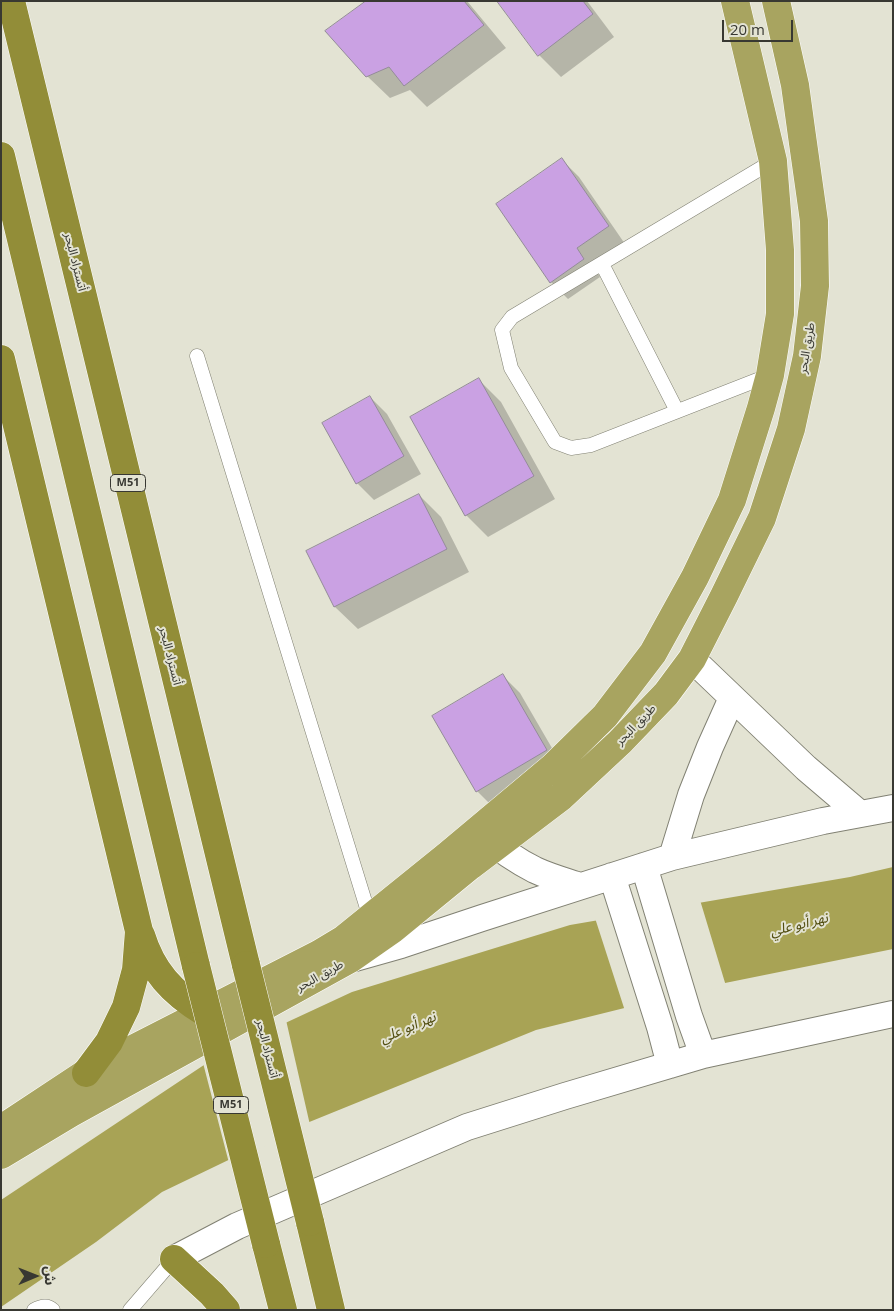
<!DOCTYPE html>
<meta charset="utf-8">
<style>
body{margin:0}
#map{position:relative;width:894px;height:1311px;overflow:hidden;background:#e3e3d3;font-family:"Open Sans","Noto Sans Arabic",sans-serif}
canvas{display:block}
.frame{position:absolute;inset:0;border:2px solid #383832;pointer-events:none}
.north{position:absolute;left:10px;top:1251px;width:50px;height:50px;-webkit-text-stroke:4px #e3e3d3;paint-order:stroke;rotate:89deg;font-size:14px;font-weight:700;line-height:20px;text-align:center;color:#383832}
.north::after{content:'';display:block;margin:auto;width:18px;height:22px;background:#383832;clip-path:polygon(50% 0,100% 100%,50% 72%,0 100%)}
.scale{position:absolute;left:722px;top:20px;width:71px;height:22px;box-sizing:border-box;border:2px solid #383832;border-top:0;padding-left:6px;font-size:15px;line-height:18px;white-space:nowrap;color:#383832;-webkit-text-stroke:4px #e3e3d3;paint-order:stroke}
</style>
<div id="map">
<canvas width="894" height="1311"></canvas>
<div class="frame"></div>
<div class="north">ش</div>
<div class="scale">20 m</div>
</div>
<script>
const c = document.querySelector('canvas').getContext('2d');
c.lineJoin = 'round';
function fillPath(path, color) { c.fillStyle = color; c.fill(path, 'evenodd'); }
function strokePath(path, color, width, dash) { c.strokeStyle = color; c.lineWidth = width; c.lineCap = dash ? 'butt' : 'round'; c.setLineDash(dash || []); c.stroke(path); }
function drawText(font, color, halo, rows, align = 'center') {
  c.font = font + ' "Open Sans","Noto Sans Arabic",sans-serif'; c.lineWidth = 4; c.setLineDash([]); c.textBaseline = 'middle'; c.strokeStyle = halo; c.fillStyle = color; for (const [text, x, y, turn = 0] of rows) {
    c.save(); c.translate(x, y); c.rotate((+turn || 0) * Math.PI / 180); c.textAlign = isNaN(turn) ? turn : align; if (halo) c.strokeText(text, 0, 0); c.fillText(text, 0, 0); c.restore();
  }
}
fillPath(new Path2D(`
 M893,867v82l-168,34 -189,47 -239,97 -135,65 -66,50 -95,65v-107l224,-149 127,-59 218,-67 280,-48z`), '#a8a355');
fillPath(new Path2D(`
 M700,900l26,86 -101,25 -30,-93z
 M286,1020l24,105 -81,38 -26,-100 21,-14z`), '#e3e3d3');
fillPath(new Path2D(`
 M368,1h99l39,47 -79,59 -17,-17 -20,8 -23,-22z
 M499,1h88l27,36 -53,40 -22,-22z
 M562,160l17,17 46,67 -32,22 7,11 -32,22 -17,-17z
 M479,380l22,22 54,97 -67,38 -22,-22z
 M370,397l17,17 34,60 -47,26 -17,-17z
 M419,495l22,22 28,55 -111,57 -23,-22 -27,-55z
 M503,676l17,17 43,74 -69,41 -17,-17z`), '#0003');
const building = new Path2D(`
 M366,1h98l20,24 -80,61 -15,-19 -23,10 -41,-46z
 M497,1h86l10,13 -55,42z
 M562,158l47,68 -32,22 7,11 -34,24 -54,-79z
 M479,378l55,98 -69,40 -55,-99z
 M370,396l34,60 -48,28 -34,-61z
 M419,494l28,55 -113,58 -28,-56z
 M503,674l44,76 -71,42 -44,-76z`);
fillPath(building, '#caa1e3');
strokePath(building, '#938b98', 1);
const service = new Path2D(`
 M602,264l75,147
 M197,356l173,562
 M770,375l-179,70 -20,3 -16,-6 -44,-74 -9,-38 10,-13 261,-156
 M34,1310c7,-4 13,-6 19,0
 M130,1310l44,-51`);
const minor = new Path2D(`
 M692,659l114,109 54,46
 M480,833c17,14 35,27 55,37 15,7 30,11 45,16
 M672,857l19,-62 19,-48 22,-49
 M644,866l45,150 14,39
 M612,876l48,151 10,38
 M355,958l46,-13 81,-27 190,-61 151,-36 70,-13
 M174,1259l63,-33 230,-99 98,-31 138,-41 190,-41`);
const trunk = new Path2D(`
 M1,1129l85,-56 233,-119 25,-15 104,-84 105,-88 52,-51 48,-63 42,-76 37,-77 29,-92 9,-33 10,-61v-64l-7,-89 -38,-160
 M1,1155l70,-42 279,-154 43,-30 77,-63 91,-69 59,-55 46,-48 26,-35 32,-63 38,-78 29,-89 16,-73 8,-70 -1,-65 -12,-85 -7,-51 -19,-84`);
const motorway = new Path2D(`
 M11,1l235,964
 M1,156l195,810
 M1,359l138,572 -3,39 -10,37 -17,35 -23,31
 M141,935c11,36 31,58 63,77
 M310,1222l21,88
 M266,1244l17,66
 M174,1259l38,35 14,16`);
strokePath(service, '#818173', 15);
strokePath(minor, '#818173', 28);
strokePath(trunk, '#fff', 29);
strokePath(motorway, '#fff', 29);
strokePath(service, '#fff', 14);
strokePath(minor, '#fff', 26);
strokePath(trunk, '#a8a460', 28);
strokePath(motorway, '#928d38', 28);
const motorwayBridge = new Path2D(`
 M246,965l64,257
 M196,966l70,278`);
strokePath(motorwayBridge, '#fff', 29, []);
strokePath(motorwayBridge, '#928d38', 28);
for (const [x, y, w] of [
 [128,483,35],
 [231,1105,35]
]) { const box = new Path2D(); box.roundRect(x - w / 2, y - 8.5, w, 17, 4); c.fillStyle = '#e3e3d3'; c.fill(box); strokePath(box, '#383832', 1); }
drawText('bold 11px', '#383832', null, [
 ["M51",128,483],
 ["M51",231,1105]
]);
drawText('12px', '#383832', '#e3e3d3', [
 ["أتستراد البحر",75,262,76],
 ["طريق البحر",807,348,-81],
 ["أتستراد البحر",170,656,76],
 ["طريق البحر",636,725,-46],
 ["طريق البحر",320,976,-29],
 ["أتستراد البحر",267,1049,76]
]);
drawText('italic 14px', '#514d10', '#e3e3d3', [
 ["نهر أبو علي",799,925,-14],
 ["نهر أبو علي",408,1028,-23]
]);
</script>
